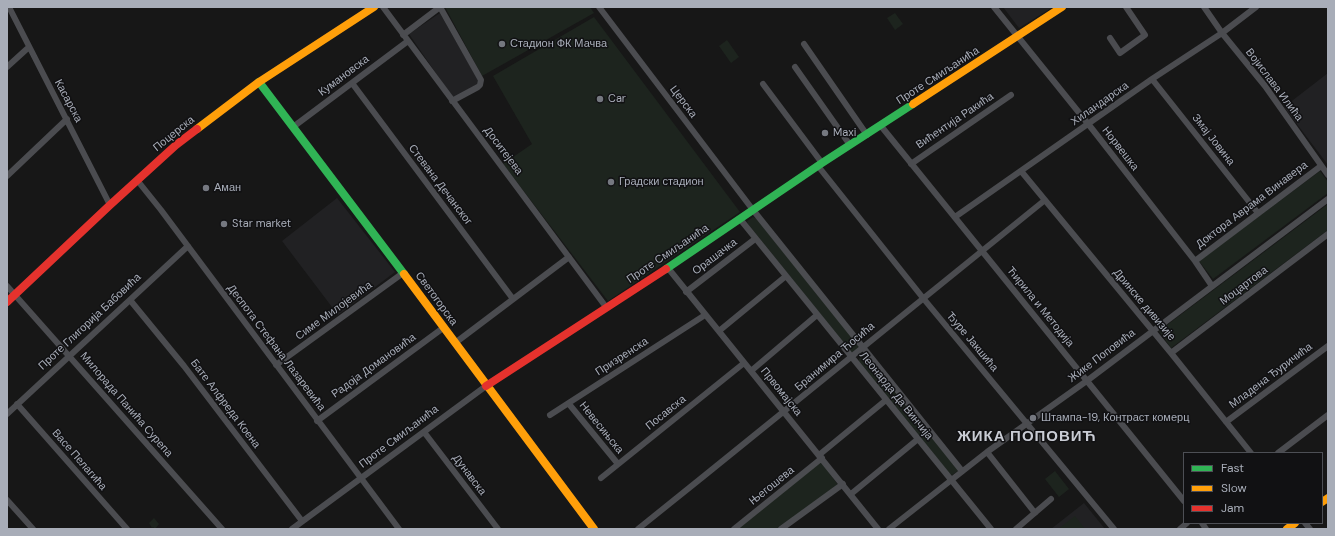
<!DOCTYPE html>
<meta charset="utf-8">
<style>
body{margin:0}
#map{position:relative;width:1335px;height:536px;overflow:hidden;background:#171717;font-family:"DM Sans",sans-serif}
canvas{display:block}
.frame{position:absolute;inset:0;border:8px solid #a8adb8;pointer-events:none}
.legend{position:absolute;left:1183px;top:452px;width:140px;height:72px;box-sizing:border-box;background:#111113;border:1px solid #4d4f55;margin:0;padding:5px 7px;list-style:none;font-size:12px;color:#a8adb8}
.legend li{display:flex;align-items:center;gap:8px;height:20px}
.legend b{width:20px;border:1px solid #4d4f55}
</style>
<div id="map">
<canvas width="1335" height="536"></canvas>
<div class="frame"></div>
<ul class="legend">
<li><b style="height:5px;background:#30b455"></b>Fast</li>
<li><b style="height:5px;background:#ff9f0a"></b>Slow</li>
<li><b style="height:5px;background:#e5322d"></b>Jam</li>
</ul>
</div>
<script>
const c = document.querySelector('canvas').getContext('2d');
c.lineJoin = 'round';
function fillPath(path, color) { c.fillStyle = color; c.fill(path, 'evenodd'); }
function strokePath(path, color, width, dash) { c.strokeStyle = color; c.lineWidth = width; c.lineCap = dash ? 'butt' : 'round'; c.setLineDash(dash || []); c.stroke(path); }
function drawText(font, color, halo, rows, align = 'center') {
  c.font = font + ' "DM Sans",sans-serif'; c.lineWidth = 3; c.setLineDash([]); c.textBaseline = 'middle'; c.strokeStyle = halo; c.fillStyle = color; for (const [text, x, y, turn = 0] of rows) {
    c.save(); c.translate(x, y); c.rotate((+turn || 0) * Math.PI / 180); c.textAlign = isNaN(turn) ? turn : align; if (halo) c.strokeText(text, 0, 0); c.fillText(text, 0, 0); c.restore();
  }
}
fillPath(new Path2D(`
 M1003,7h50l-34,21z
 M440,13l38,67v4l-25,14 -44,-64z
 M1328,73v92l-44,-58z
 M337,198l58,74 -57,43 -56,-74z
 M1084,503l21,26h-54z`), '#212123');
fillPath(new Path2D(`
 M445,7h145l4,6 -112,63z
 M895,13l8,11 -8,6 -8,-12z
 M594,17l146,195 -132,89 -105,-137 29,-20 -39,-68z
 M727,40l12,17 -8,6 -12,-17z
 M1320,171l8,11v11l-115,86 -14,-18z
 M1328,204v26l-157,118 -12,-17z
 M753,217l3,1 102,126 1,3 -6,5h-2l-103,-128 -1,-3z
 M863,356h4l91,113v2l-6,4 -2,-1 -91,-112v-3z
 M819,463h3l16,22 -59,44h-41z
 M1055,471l14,18 -10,8 -14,-18z
 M1075,516l10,13h-27z
 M154,518l5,6 -4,5 -2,-2 -1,1 -3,-5z`), '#1d241e');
strokePath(new Path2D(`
 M9,7l101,198
 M383,7l223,300
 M440,7l41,73 -1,5 -2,2 -26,14
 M599,7l154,203 209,261
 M994,7l99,123 102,131 17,25
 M1204,7l18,26 43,53 63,89
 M403,35l37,-28
 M1110,38l10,15 25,-18 -19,-28
 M804,44l63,91
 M7,67l22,-20
 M795,67l55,78
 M1152,79l106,134
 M352,83l161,216
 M763,84l59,79
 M881,126l303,375
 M293,127l115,-86
 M911,164l100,-69
 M818,166l105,132 191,231
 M1021,171l150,182 80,100
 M7,176l60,-57
 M137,180l24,30 238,319
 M955,217l197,-138 70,-46 34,-26
 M740,219l251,310
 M1195,261l126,-95
 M668,268l210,261
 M7,286l215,243
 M686,292l69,-53
 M130,300l54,66 118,155
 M719,331l67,-55
 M455,343l114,-86
 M1171,353l157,-119
 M276,365l127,-92
 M751,371l66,-56
 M17,404l110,125
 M569,404l49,60
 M7,414l181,-168
 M550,415l155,-100
 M317,421l126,-93
 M1226,422l102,-76
 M424,432l74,97
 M987,452l48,61
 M1278,453l50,-38
 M819,455l67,-55
 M601,478l143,-115
 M851,494l67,-55
 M7,500l26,29
 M1202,523l4,6
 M1305,523l5,6
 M292,529l194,-143
 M638,529c136,-109 271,-219 407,-329
 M734,529l88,-71
 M781,529l62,-45
 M889,529l98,-77 101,-72 240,-181
 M1016,529l35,-30
 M1180,529l7,-6`), '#4b4c50', 6);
strokePath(new Path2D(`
 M259,82l145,192
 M666,269l156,-106 91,-59`), '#30b455', 8);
strokePath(new Path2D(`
 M913,104l149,-97
 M197,129l62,-47 115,-75
 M404,274l190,255
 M1322,502l6,-4
 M1287,529l8,-6`), '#ff9f0a', 8);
strokePath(new Path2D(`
 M7,302l103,-97 66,-60 21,-16
 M486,386l180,-117`), '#e5322d', 8);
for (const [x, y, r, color] of [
 [502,44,4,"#757880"],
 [600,99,4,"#757880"],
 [825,133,4,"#757880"],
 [611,182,4,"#757880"],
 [206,188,4,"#757880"],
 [224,224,4,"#757880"],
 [1033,418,4,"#757880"]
]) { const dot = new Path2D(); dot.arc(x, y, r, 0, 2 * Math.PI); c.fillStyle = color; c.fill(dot); strokePath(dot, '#111113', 1.5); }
drawText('11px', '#a8adb8', '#111113', [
 ["Стадион ФК Мачва",510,44],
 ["Car",608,99],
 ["Maxi",833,133],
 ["Градски стадион",619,182],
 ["Аман",214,188],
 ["Star market",232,224],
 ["Штампа-19, Контраст комерц",1041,418]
], 'left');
drawText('11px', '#a8adb8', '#111113', [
 ["Кумановска",344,76,-37],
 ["Проте Смиљанића",938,76,-33],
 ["Војислава Илића",1274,85,53],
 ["Касарска",68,101,62],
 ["Церска",683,102,53],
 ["Хиландарска",1100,104,-35],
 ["Вићентија Ракића",955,121,-34],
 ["Поцерска",174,134,-39],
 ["Змај Јовина",1213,140,52],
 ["Норвешка",1120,149,52],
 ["Доситејева",503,151,53],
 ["Стевана Дечанског",440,185,53],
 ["Доктора Аврама Винавера",1252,205,-37],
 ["Проте Смиљанића",668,254,-34],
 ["Орашачка",715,257,-37],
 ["Моцартова",1244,286,-37],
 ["Светогорска",436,299,54],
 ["Дринске дивизије",1144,305,50],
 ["Ћирила и Методија",1040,307,51],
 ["Симе Милојевића",334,311,-36],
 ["Проте Глигорија Бабовића",90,322,-43],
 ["Ђуре Јакшића",972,342,50],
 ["Деспота Стефана Лазаревића",276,348,53],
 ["Жике Поповића",1102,356,-37],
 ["Призренска",622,357,-33],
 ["Бранимира Ћосића",835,357,-40],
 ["Радоја Домановића",374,366,-36],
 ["Младена Ђуричића",1271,376,-37],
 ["Првомајска",781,392,51],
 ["Леонарда Да Винчија",896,396,51],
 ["Бате Алфреда Коена",225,404,53],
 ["Милорада Панића Сурепа",126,405,49],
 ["Посавска",666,413,-39],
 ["Невесињска",601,428,51],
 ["Проте Смиљанића",399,437,-37],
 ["Васе Пелагића",79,460,49],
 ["Дунавска",469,475,53],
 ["Његошева",772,486,-39]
]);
c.letterSpacing = '1px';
drawText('bold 15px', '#c9ccd4', '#111113', [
 ["ЖИКА ПОПОВИЋ",1027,437]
]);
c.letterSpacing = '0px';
</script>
